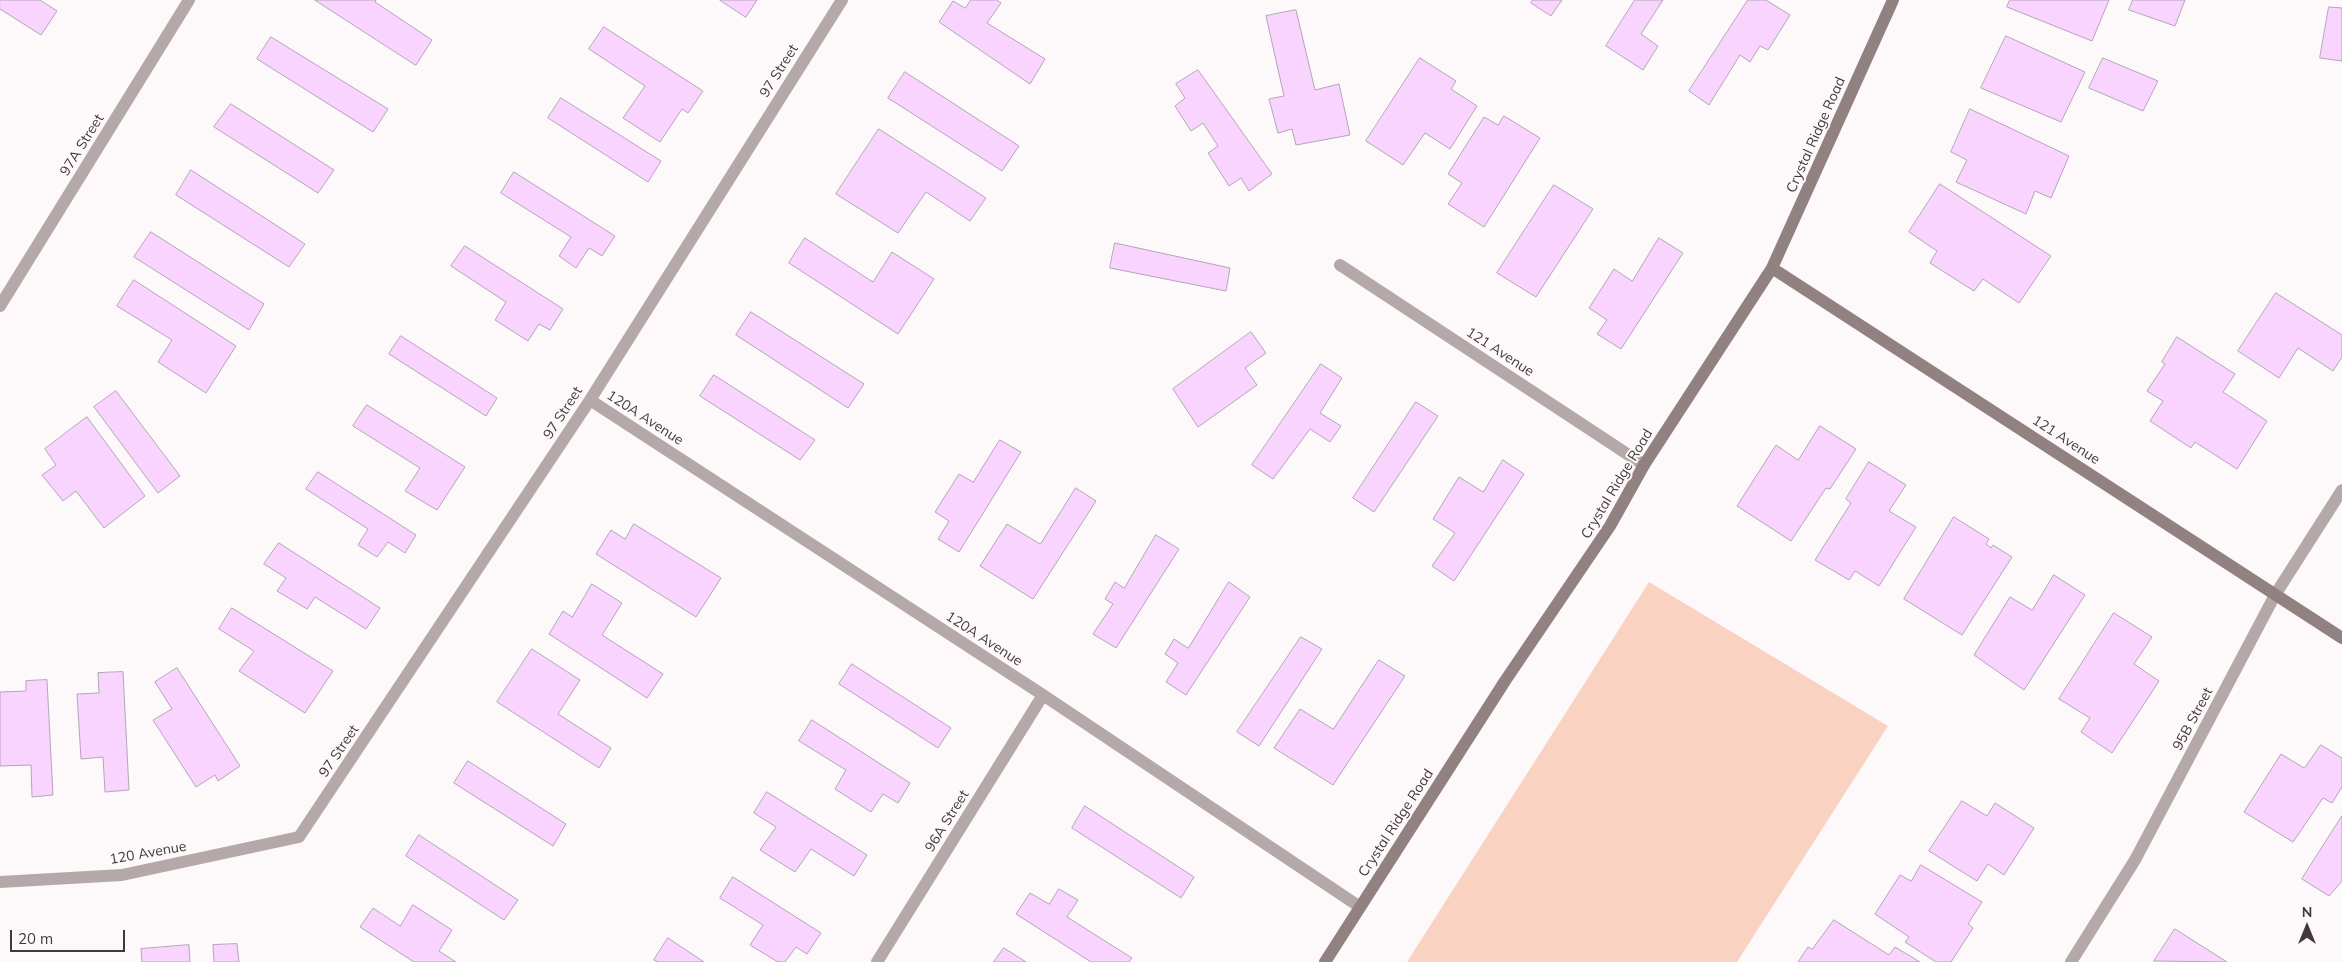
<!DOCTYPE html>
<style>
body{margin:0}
#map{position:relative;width:2342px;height:962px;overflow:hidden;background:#fdf8fa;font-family:Mulish,sans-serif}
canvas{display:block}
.north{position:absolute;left:2282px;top:902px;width:50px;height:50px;-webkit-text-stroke:4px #fdf8fa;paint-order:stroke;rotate:0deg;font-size:14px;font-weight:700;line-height:20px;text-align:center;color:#41383c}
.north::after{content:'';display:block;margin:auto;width:18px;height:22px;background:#41383c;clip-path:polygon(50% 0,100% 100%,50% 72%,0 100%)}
.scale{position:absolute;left:10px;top:930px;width:115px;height:22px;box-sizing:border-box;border:2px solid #41383c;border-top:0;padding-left:6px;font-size:15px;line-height:18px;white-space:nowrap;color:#41383c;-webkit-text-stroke:4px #fdf8fa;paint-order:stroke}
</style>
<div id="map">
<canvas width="2342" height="962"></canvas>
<div class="north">N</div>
<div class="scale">20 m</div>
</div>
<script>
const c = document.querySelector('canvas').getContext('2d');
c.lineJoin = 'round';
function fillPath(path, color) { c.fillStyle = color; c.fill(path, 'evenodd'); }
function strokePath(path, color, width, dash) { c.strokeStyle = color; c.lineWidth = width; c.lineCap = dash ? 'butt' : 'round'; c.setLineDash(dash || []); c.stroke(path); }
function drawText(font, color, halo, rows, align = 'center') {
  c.font = font + ' Mulish,sans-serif'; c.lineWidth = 4; c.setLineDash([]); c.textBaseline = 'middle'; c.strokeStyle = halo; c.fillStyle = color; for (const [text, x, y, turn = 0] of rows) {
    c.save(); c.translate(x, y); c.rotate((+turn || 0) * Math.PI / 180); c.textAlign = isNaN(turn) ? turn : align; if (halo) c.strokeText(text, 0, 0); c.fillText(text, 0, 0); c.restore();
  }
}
fillPath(new Path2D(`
 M1649,582l239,144 -151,236h-330z`), '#fad2c2');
const building = new Path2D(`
 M0,0h40l17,11 -16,24 -41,-26z
 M315,0h61l-1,2 57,38 -16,25z
 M720,0h37l-11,17z
 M971,0h26l4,3 -14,20 58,36 -15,25 -91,-62 14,-21 12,7z
 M1533,0h29l-11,16 -20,-13z
 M1635,0h28l-22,34 17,12 -15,24 -37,-24z
 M1748,0h18l24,15 -22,35 -8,-4 -10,16 -10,-7 -31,50 -20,-14z
 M2010,0h99l-17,41 -85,-34z
 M2133,0h52l-10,26 -46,-16z
 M2329,7l13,1v53l-22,-3z
 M1296,10l19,80 24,-6 11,51 -54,10 -4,-16 -14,4 -9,-34 15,-3 -18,-80z
 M604,27l99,64 -15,22 -6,-4 -22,33 -37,-24 22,-32 -56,-37z
 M2006,36l79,36 -24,50 -80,-34z
 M271,37l117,72 -15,23 -116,-73z
 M1420,58l36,23 -5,8 26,17 -27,43 -25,-16 -22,32 -37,-24z
 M2103,58l55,23 -15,30 -54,-23z
 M1198,70l74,104 -23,17 -8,-13 -12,8 -21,-33 10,-7 -15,-23 -12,8 -16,-25 10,-8 -9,-14z
 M905,72l114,74 -17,25 -114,-73z
 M561,98l100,63 -13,21 -100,-64z
 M231,104l103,66 -16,23 -104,-66z
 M1970,109l99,47 -18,42 -16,-7 -9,23 -70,-32 11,-22 -16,-8z
 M1504,116l36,22 -56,89 -36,-23 14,-21 -14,-9 36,-57 14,8z
 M879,129l107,69 -16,23 -44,-29 -28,41 -62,-39z
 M191,170l114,74 -16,23 -113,-72z
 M514,172l101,64 -13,20 -13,-8 -13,20 -17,-12 12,-19 -70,-44z
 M1940,184l111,72 -32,47 -36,-24 -9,12 -44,-28 7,-12 -28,-19z
 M1554,185l39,24 -57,88 -39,-24z
 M151,232l113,72 -15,26 -115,-73z
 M805,238l68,44 19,-30 42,27 -36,55 -109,-71z
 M1659,238l24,15 -62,96 -24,-15 10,-14 -18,-12 25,-39 18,12z
 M1115,243l115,25 -4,23 -116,-23z
 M465,246l98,63 -13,21 -11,-6 -11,17 -33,-21 11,-18 -55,-36z
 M134,280l102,66 -30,47 -48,-31 14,-22 -55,-34z
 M2276,293l66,42v22l-9,14 -35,-23 -19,30 -41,-27z
 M751,312l113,72 -16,24 -112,-73z
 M1251,332l15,21 -21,15 12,17 -59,42 -25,-38z
 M401,336l96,62 -11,18 -97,-62z
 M2177,337l58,37 -12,18 44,29 -30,48 -42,-27 -4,6 -41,-27 13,-20 -16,-10 18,-27 -3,-2z
 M1321,364l21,14 -22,35 21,13 -11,16 -20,-13 -37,50 -21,-14z
 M714,375l101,65 -15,20 -100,-64z
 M116,391l64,85 -22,17 -64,-86z
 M1416,402l22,14 -64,96 -21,-14z
 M367,405l98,62 -28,43 -32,-19 15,-23 -67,-42z
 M87,417l58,79 -41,32 -28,-37 -13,10 -21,-26 14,-10 -11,-16z
 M1820,426l36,23 -26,40 -4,-1 -35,53 -54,-35 39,-61 22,15z
 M1000,440l21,12 -62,100 -21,-13 11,-18 -14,-9 24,-38 14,8z
 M1503,460l21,14 -70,107 -22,-15 23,-33 -22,-14 26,-42 24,15z
 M1869,462l37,23 -17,26 27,16 -37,59 -24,-15 -6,9 -34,-20 36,-57 -5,-4z
 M318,472l98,63 -11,18 -17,-11 -11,15 -19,-12 10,-16 -62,-40z
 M1076,488l20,13 -63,98 -53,-33 27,-42 33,20z
 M1954,517l35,22 -3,5 5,4 2,-3 19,12 -50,78 -58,-36z
 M634,524l87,54 -25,39 -100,-63 15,-24 14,9z
 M1156,535l23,14 -63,99 -23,-14 20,-30 -8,-5 10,-17 9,6z
 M279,543l101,65 -14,21 -51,-32 -8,12 -30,-18 9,-13 -22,-14z
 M2054,575l31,20 -61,95 -50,-35 36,-58 22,13z
 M1229,582l21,15 -64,98 -20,-13 12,-19 -13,-9 9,-15 14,9z
 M592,584l30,19 -20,32 61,39 -16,24 -98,-64 14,-23 9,6z
 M232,608l101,63 -28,42 -66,-42 15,-20 -35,-22z
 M2114,613l38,24 -18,27 25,17 -47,72 -31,-21 9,-14 -31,-19z
 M1301,637l21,12 -63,97 -22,-14z
 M532,649l48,31 -22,34 53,34 -12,20 -102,-66z
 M1379,660l26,16 -72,109 -59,-37 26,-39 33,20z
 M852,664l99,64 -13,20 -99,-64z
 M177,668l63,98 -22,15 -3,-6 -19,12 -43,-67 19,-11 -17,-27z
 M123,672l6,118 -24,2 -2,-35 -22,2 -4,-65 22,-1 -1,-20z
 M47,680l6,115 -21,2 -1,-32 -31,1v-74l26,-1v-10z
 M812,720l98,63 -12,20 -15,-9 -12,18 -36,-23 11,-19 -47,-29z
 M2321,745l21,13v29l-10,16 -9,-5 -30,44 -49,-30 37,-58 23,14z
 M468,761l98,63 -13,22 -99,-63z
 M767,792l100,63 -13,21 -43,-27 -16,23 -35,-22 16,-23 -22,-14z
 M1962,801l25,15 8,-13 39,25 -30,47 -16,-11 -11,17 -48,-30z
 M1085,806l109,71 -13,21 -109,-70z
 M2342,816v65l-13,15 -27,-17z
 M419,835l99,65 -14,20 -98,-64z
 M1921,865l61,37 -14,22 5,4 -22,34h-15l-31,-20 4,-5 -34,-23 25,-39 11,6z
 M733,877l88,56 -14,21 -11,-7 -11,15h-7l-28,-17 13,-20 -43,-27z
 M1059,889l19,11 -11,17 65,41 -3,4h-38l-75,-48 14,-21 19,11z
 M413,905l39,25 -13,21 17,11h-42l-54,-35 13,-19 27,18z
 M1834,920l55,35 6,-8 25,15h-122l10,-15 4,2z
 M2175,929l52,33 -73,-1z
 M668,938l36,24h-46l-4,-2z
 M237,944l2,18h-25l-1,-17z
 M189,945l1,17h-48l-1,-13z
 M1004,948l22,14h-32z`);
fillPath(building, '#f8d4fe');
strokePath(building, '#b4a5b7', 1);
strokePath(new Path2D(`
 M1340,265l304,200
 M0,306l189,-306
 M590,400l453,295 317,212
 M0,882l122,-7 177,-38 291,-437 252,-400
 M877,962l166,-267
 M2071,962l64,-102 140,-265 67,-105`), '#b4a8a8', 12);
strokePath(new Path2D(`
 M1772,268l570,370
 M1325,962l180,-281 105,-155 34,-61 128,-197 121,-268`), '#928181', 12);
drawText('14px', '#41383c', '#fdf8fa', [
 ["97 Street",779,71,-58],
 ["Crystal Ridge Road",1816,135,-66],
 ["97A Street",82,145,-58],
 ["121 Avenue",1500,352,33],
 ["97 Street",563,413,-57],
 ["120A Avenue",645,418,33],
 ["121 Avenue",2066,440,33],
 ["Crystal Ridge Road",1617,484,-59],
 ["120A Avenue",984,639,33],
 ["95B Street",2193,719,-62],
 ["97 Street",339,751,-56],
 ["96A Street",947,821,-58],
 ["Crystal Ridge Road",1396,823,-57],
 ["120 Avenue",148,853,-10]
]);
</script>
